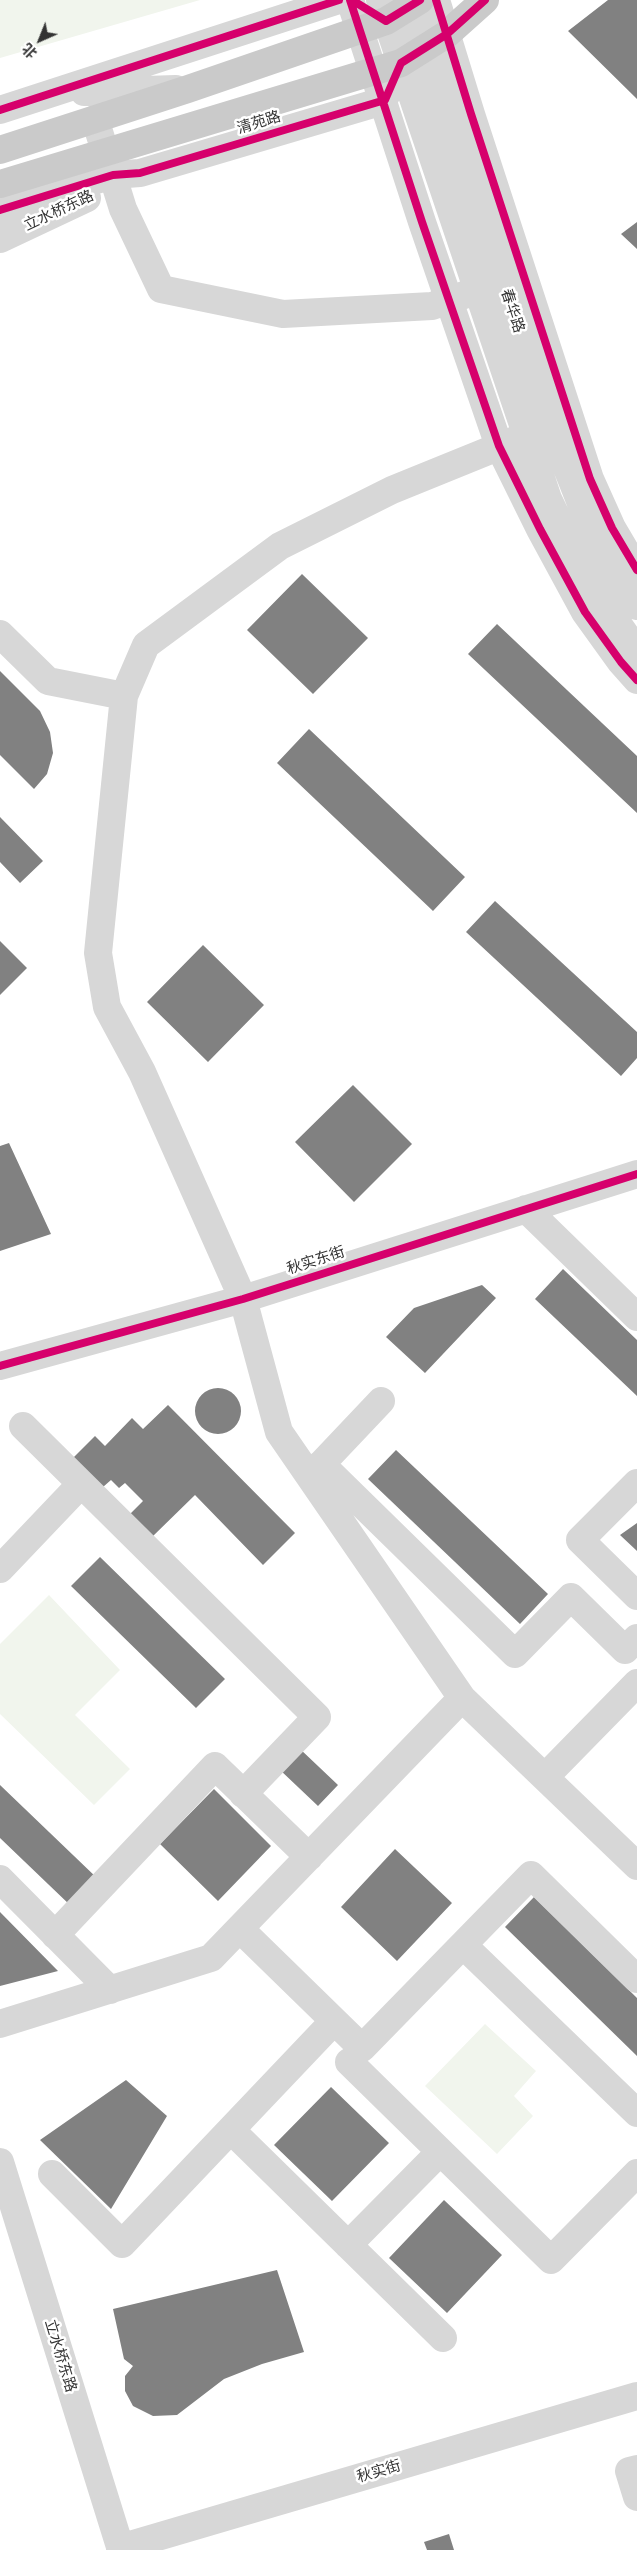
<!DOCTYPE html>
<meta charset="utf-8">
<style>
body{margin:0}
#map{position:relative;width:637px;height:2550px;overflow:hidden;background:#fff;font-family:"Archivo Narrow","Noto Sans SC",sans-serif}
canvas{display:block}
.north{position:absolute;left:15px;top:15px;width:50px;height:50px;-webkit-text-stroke:4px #fff;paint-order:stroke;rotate:224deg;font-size:14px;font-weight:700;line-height:20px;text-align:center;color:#333}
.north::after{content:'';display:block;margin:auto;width:18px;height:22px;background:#333;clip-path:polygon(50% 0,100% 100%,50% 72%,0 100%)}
</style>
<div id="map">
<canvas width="637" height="2550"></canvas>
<div class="north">北</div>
</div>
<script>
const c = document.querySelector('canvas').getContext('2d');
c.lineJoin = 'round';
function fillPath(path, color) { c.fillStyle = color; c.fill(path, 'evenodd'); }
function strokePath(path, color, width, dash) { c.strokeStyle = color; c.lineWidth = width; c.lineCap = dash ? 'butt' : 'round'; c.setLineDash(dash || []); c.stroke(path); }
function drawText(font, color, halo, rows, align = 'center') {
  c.font = font + ' "Archivo Narrow","Noto Sans SC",sans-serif'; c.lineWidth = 5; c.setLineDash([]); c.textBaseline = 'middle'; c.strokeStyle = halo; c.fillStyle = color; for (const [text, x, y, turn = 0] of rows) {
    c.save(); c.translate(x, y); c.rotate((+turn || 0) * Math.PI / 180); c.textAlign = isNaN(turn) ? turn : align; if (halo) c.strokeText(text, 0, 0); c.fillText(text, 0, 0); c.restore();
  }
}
fillPath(new Path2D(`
 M0,0h200l-200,58z
 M49,1595l71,75 -45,45 55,54 -36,36 -94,-91v-70z
 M485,2024l51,47 -22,25 19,20 -36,38 -72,-68z`), '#f1f5ed');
fillPath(new Path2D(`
 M608,0h29v99l-69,-68z
 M637,222v27l-16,-15z
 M302,574l66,64 -55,56 -66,-64z
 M497,624l140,132v57l-169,-159z
 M0,671l40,40 10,21 3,21 -6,21 -13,15 -34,-34z
 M309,729l156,148 -32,34 -156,-148z
 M0,817l43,44 -23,22 -20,-21z
 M495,901l142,131v26l-16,18 -155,-144z
 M0,941l27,27 -27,27z
 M203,945l61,60 -56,57 -61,-60z
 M353,1085l59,59 -58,58 -59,-60z
 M9,1143l42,91 -51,17v-105z
 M563,1269l74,71v56l-102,-97z
 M482,1285l14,13 -71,75 -39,-36 28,-29z
 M195 1411a23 23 0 1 1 46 0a23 23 0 1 1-46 0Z
 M168,1405l127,128 -32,32 -68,-70 -43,42 -23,-22 14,-14 -18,-18 -6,5 -8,-8 -8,7 -30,-29 22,-22 10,10 27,-28 11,11z
 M396,1450l152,144 -28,30 -152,-145z
 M637,1523v28l-17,-16z
 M100,1557l125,122 -29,29 -125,-122z
 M299,1748l39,37 -20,21 -39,-37z
 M0,1785l98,94 -26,28 -72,-69z
 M214,1789l57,57 -53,55 -58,-57z
 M395,1849l57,54 -55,58 -56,-54z
 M534,1897l103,101v58l-132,-129z
 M0,1912l58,59 -58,15z
 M126,2080l41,36 -56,93 -71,-69z
 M331,2087l58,56 -57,58 -58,-56z
 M444,2200l58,55 -55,58 -58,-55z
 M277,2270l27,82 -42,12 -38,15 -47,36 -24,1 -20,-10 -8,-15v-15l8,-10 -9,-7 -11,-50z
 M449,2534l5,16h-27l-3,-8z`), '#818181');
strokePath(new Path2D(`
 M350,0l72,222 77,224 41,83 45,83 36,50 16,18
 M380,0l168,499c25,54 52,104 89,151
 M409,0l149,445 34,86 14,29 31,46
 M436,0l35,114 119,365 22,49 25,42
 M84,92l92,-3
 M0,110l339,-110
 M95,119l28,90 38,80 122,25 149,-8 35,-12
 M0,210l113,-35 27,-2 243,-72 8,-15
 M0,239l87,-41
 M525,436l-133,54 -112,56 -134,99 -22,51 -26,257 9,54 35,65 101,227 36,133 183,266 175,168
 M0,634l48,47 76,15
 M526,1209l111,108
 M0,1366l243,-67 394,-125
 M23,1426l294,291 -74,77
 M321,1464l194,190 56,-57 54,53 12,-12
 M310,1476l71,-75
 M637,1483l-57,57 57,56
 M0,1569l81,-85
 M545,1777l92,-94
 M0,1879l110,111
 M240,1929l122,119 169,-173 106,104
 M55,1935l160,-169 94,91
 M463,1945l174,168
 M0,2024l211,-66 251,-260
 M349,2062l202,198 86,-87
 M232,2131l211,207
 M0,2162l121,388
 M52,2174l70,70 212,-223
 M348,2245l92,-93
 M637,2469l-8,2 8,26
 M120,2548l517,-152`), '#d7d7d7', 28);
strokePath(new Path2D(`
 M0,150l188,-61 198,-68 34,-21
 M0,184l401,-121 46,-29 38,-34`), '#cacaca', 28);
strokePath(new Path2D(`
 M350,0l72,222 77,224 41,83 45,83 36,50 16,18
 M352,0l34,21 34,-21
 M436,0l35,114 119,365 22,49 25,42
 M0,110l339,-110
 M0,210l113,-35 27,-2 245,-73 16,-37 46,-29 38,-34
 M0,1366l243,-67 394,-125`), '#d6006c', 8);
drawText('15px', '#333', '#fff', [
 ["清苑路",259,123,-17],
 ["立水桥东路",59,211,-25],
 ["春华路",512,311,72],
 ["秋实东街",316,1261,-18],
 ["立水桥东路",60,2356,73],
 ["秋实街",379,2472,-16]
]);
</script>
